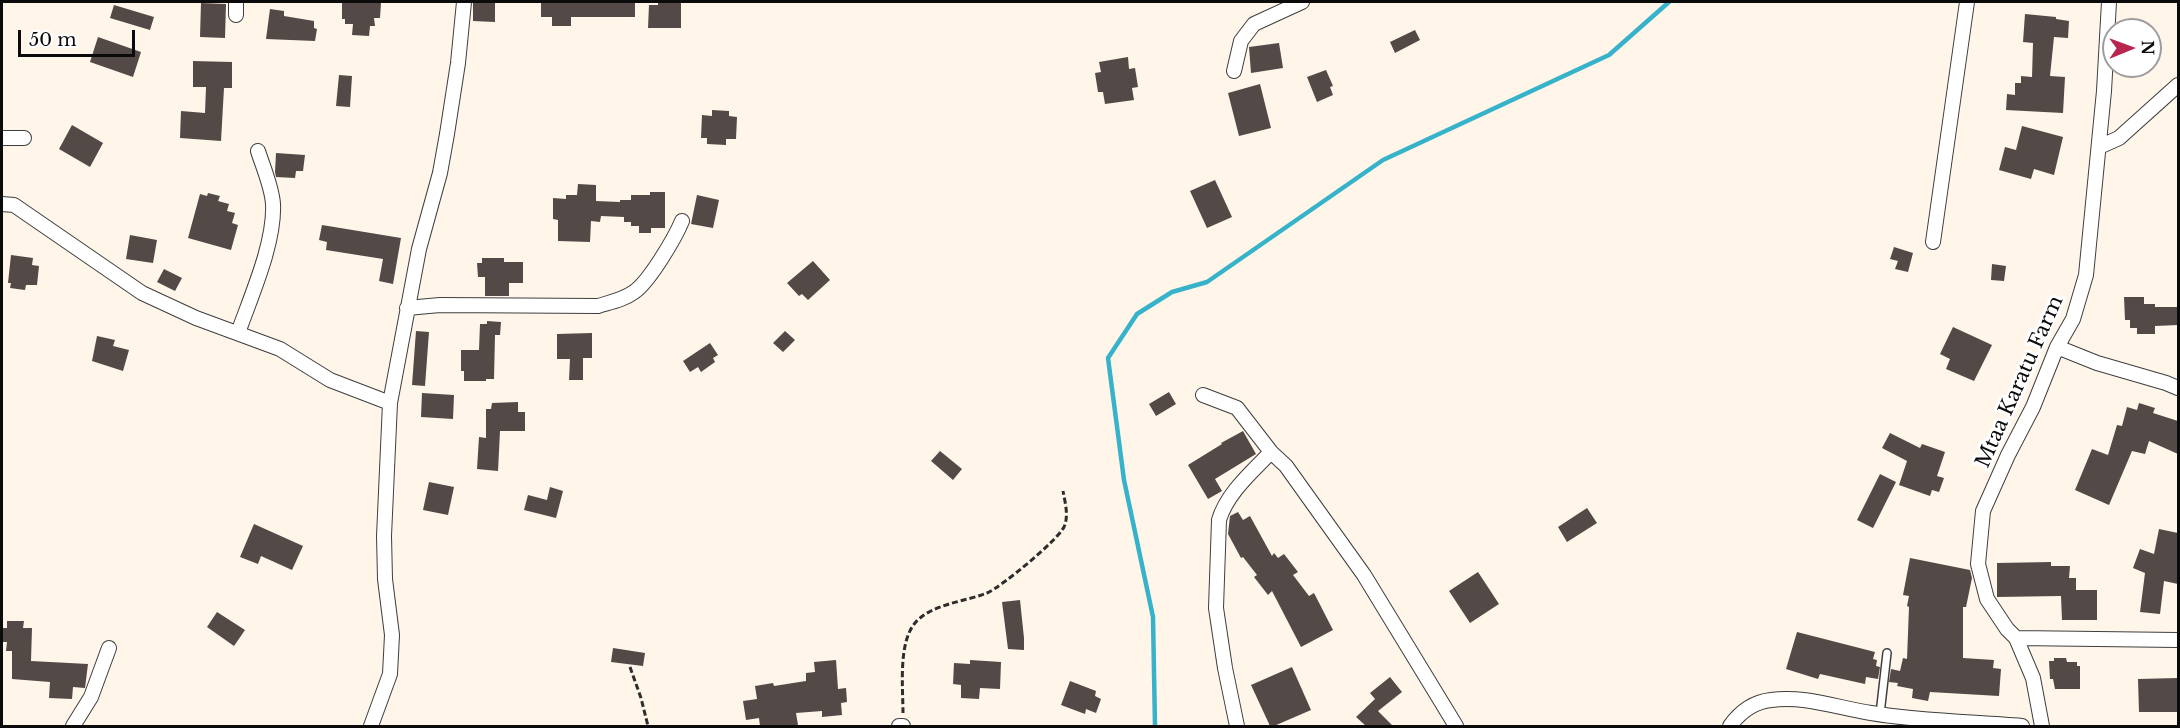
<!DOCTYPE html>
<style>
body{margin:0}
#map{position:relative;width:2180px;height:728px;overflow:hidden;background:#fff5e8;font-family:"Libre Baskerville",serif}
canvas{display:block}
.frame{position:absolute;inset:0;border:3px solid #0b0b0b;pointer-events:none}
.north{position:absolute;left:2102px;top:18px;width:60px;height:60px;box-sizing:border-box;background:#fff;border:2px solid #9d9d9d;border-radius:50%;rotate:89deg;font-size:16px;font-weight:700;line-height:24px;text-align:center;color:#0b0b0b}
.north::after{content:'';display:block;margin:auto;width:21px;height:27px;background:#b8254e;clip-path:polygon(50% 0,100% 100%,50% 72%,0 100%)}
.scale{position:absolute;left:18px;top:30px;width:117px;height:27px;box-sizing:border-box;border:3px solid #0b0b0b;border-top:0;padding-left:8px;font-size:18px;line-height:21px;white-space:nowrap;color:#0b0b0b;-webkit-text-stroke:4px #fff;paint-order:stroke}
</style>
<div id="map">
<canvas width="2180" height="728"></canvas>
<div class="frame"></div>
<div class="north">N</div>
<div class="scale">50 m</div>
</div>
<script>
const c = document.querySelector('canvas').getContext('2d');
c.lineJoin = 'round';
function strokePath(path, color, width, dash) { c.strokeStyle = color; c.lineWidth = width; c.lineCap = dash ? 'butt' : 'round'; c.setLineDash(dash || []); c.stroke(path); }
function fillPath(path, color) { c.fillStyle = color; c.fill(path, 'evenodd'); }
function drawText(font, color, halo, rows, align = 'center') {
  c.font = font + ' "Libre Baskerville",serif'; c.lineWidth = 6; c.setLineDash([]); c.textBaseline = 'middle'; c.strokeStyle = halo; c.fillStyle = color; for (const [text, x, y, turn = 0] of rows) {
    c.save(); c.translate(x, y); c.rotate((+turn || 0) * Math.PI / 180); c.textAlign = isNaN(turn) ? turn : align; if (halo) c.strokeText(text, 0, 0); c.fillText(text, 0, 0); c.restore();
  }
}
strokePath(new Path2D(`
 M1155,726l-2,-109 -29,-137 -16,-122 29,-44 35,-22 35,-10 176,-122 226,-105 60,-53`), '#36b3cb', 4.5);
fillPath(new Path2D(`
 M342,2l39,1 -1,15h-6l1,8h-5l-1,10 -17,-1 1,-11h-8v-5h-3z
 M473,2h22v20l-22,-1z
 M541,2h94v15h-64v9h-19v-9h-11z
 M658,2h23v26h-33l1,-23h9z
 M201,3l25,1 -1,34 -25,-1z
 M114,5l40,12 -4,13 -40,-12z
 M270,9l14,2v5l30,5v7l3,1 -2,12 -49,-2z
 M2025,14l31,3v2l13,2 -1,17 -14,-1 -4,39 15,1 -2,36 -57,-3 1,-16 8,1v-12h6v-7l11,1 1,-34 -10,-1z
 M1415,30l5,10 -25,13 -5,-11z
 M98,37l43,15 -8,25 -43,-15z
 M1279,43l4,25 -32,5 -2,-26z
 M1128,57l1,12 6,-1 3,19 -6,1 2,12 -29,4 -2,-12h-5l-3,-19 6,-1 -2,-10z
 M193,61l39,1v26h-8l-3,53 -41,-3 1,-27 24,2 1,-26h-13z
 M1326,70l7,16 -3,1 3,8 -16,7 -10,-25z
 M339,75l13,1 -2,31 -14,-1z
 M1260,84l11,44 -32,8 -11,-43z
 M712,110l17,1v5l8,1 -1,22h-10v6l-19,-1v-6h-6l1,-23 10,1z
 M72,125l31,18 -13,24 -31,-18z
 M2022,126l41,11 -9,38 -20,-6 -3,10 -32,-9 6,-23 11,3z
 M276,153l29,2 -2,16h-7l-1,7 -19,-1 -1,-5z
 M1215,180l17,37 -25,11 -17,-37z
 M578,184l18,1v16l24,1v-2h11v-5h19v-3h15v36h-14v5h-12v-7h-8v-4h-7v-5l-23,-1 -1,6 -9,-1 -1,21 -32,-1v-21l-5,-1v-21l13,1v-4h11z
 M208,193l12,3 -2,5 11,3 -2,7 8,2 -3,10 6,2 -7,25 -43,-12 12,-44 7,2z
 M697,195l22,5 -6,28 -22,-4z
 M322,225l79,13 -8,46 -14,-3 4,-22 -57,-9 1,-8 -8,-2z
 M130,235l27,5 -4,23 -27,-4z
 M1894,247l19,6 -5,19 -13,-3 3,-8 -8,-2z
 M11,255l22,3 -1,7 7,1 -2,19h-11l-1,5 -15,-2 1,-5h-3z
 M482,258h22v4h19v21h-14v13h-24v-19h-7l-1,-14h5z
 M813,261l17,19 -22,20 -6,-6 -3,2 -12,-13z
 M1992,264l14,2 -2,15 -13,-1z
 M164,269l18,9 -7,13 -18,-9z
 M2124,297h20v7h11v3h23v18l-23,1v8h-18v-6h-7v-8h-5z
 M487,321l14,1 -1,13h-5l-1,44h-8v2h-22v-10h-3v-21h18l1,-26h7z
 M1953,327l39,18 -18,36 -28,-12 4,-10 -10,-5z
 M416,331l13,1 -4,54 -13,-1z
 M785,331l10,9 -12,12 -10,-9z
 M592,333v25h-9v22h-14l1,-21h-13v-25z
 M97,336l18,4 -2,6 16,4 -6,21 -31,-10z
 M710,343l8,12 -5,3 2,4 -14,10 -3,-5 -8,5 -7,-11z
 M1169,392l7,12 -20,12 -7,-12z
 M422,393l32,2 -1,24 -32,-2z
 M518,402v10h7v19h-25l-2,40 -21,-2 2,-32 7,1v-29h5l1,-6z
 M2139,403l16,5 -2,5 25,8v33l-29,-13 -4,13 -13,-3 -23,54 -34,-15 17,-41 16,6 9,-30 5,1 5,-19 10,3z
 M1243,431l13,23 -41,25 7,12 -14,8 -20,-34 34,-21 -1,-1z
 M1890,433l30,15 2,-4 23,8 -8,24 7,2 -5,14 -7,-2 -2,6 -31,-11 8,-24 -25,-13z
 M940,451l22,18 -9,11 -22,-19z
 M1880,474l16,8 -23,46 -16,-8z
 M429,482l25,5 -6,28 -25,-5z
 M550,487l13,4 -7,27 -32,-8 4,-15 19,5z
 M1587,508l10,15 -30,19 -9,-15z
 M1238,512l5,8 7,-4 22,40 2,-3 4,5 6,-4 14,18 -5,3 16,21 5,-3 19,37 -32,17 -29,-56 -4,4 -14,-18 3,-2 -14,-18 -2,1 -13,-24 2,-18z
 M254,524l49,22 -11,24 -31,-14 -3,8 -18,-7z
 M2159,529l19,4v51l-14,-3 -4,33 -20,-2 5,-39 -12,-5 7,-19 14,5z
 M1910,558l60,12 2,8 -6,29h-3v51l31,2 -1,8 8,1 -2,27 -69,-4 -2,9 -16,-3 1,-9 -16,-3 1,-3 -9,-1 2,-13 9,2 3,-13 4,1 2,-52 -2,-1 2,-10 -6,-1z
 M2051,562v4h19l-1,12h7v12h21v30h-35l-1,-24 -64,1v-34z
 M1478,572l21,32 -29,19 -21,-32z
 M1020,600l4,38v12l-16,-1 -6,-47z
 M217,612l28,18 -11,16 -27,-19z
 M7,621h17l-1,7h9l-1,33 57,3 -3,24 -12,-1 -1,12 -23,-1 1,-16 -38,-3v-28h-6l1,-9h-5v-14h5z
 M1797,632l78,20 -2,7 4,1 -1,6 4,1 -2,12 -12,-2 -1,7 -45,-10 -2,5 -32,-10z
 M613,648l32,5 -2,13 -32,-4z
 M2054,658h12l1,4h10v4h3v23h-25l-2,-10h-3l-1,-18h5z
 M836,660l2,29 8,-1 1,14 -6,1 1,12 -20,2v-6l-26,2 2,12 -8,1h-30l-1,-8 -13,2 -3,-19 14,-2 -2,-13 18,-3 1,3 32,-5v-8l9,-1 -1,-10z
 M970,660l31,2 -1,27 -20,-1 -1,11 -18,-1v-13l-8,-1 1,-21 16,1z
 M1292,667l19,43 -37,16h-4l-19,-41z
 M1390,677l12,15 -24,19 15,15h-27l-10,-9 19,-18 -5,-6z
 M2178,678v34h-39l-1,-33z
 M1070,681l26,10 -1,5 6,3 -5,14 -10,-4 -1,5 -24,-9z`), '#534947');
const service = new Path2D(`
 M1880,714l7,-61`);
const minor = new Path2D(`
 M236,2v13
 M1234,71l7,-30 13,-17 48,-22
 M2,138h22
 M2099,147l20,-9 59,-53
 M2,204l12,1 128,88 54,25 84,31 50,31 60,23
 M1933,242l34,-240
 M407,308l33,-3 158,1c13,-4 25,-6 36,-14 15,-10 41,-54 48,-71
 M238,333c13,-37 37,-90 35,-129 -1,-17 -10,-37 -15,-53
 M2057,347l40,16 69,20 12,5
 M1203,395l34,13 34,44 15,14 78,109 92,151
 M2016,638l162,2
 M73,726l18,-29 18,-49
 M371,726l19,-52 2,-39 -7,-56 -1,-43 6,-133 29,-154 21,-76 7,-39 11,-71 6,-61
 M899,726h4
 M1237,726l-12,-58 -9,-60 3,-88c8,-27 33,-48 52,-68
 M1730,726c10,-14 23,-24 41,-26 33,-5 67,8 100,13 48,8 102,9 151,13
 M2042,726l-9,-48 -17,-40 -9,-9 -20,-30 -9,-35 5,-53 25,-56 25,-48 24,-60 16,-28 13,-44 18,-184 5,-89`);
strokePath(service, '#3e3e3e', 10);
strokePath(minor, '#3e3e3e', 16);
strokePath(new Path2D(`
 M630,667l11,31 7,28
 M903,713c0,-25 -5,-70 12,-90 16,-19 49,-21 72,-30 14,-6 70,-52 77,-66 5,-11 1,-25 -1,-36`), '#2d2d2d', 3, [6, 3]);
strokePath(service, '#fff', 7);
strokePath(minor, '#fff', 14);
drawText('20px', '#0b0b0b', '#fff', [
 ["Mtaa Karatu Farm",2020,382,-66]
]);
</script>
